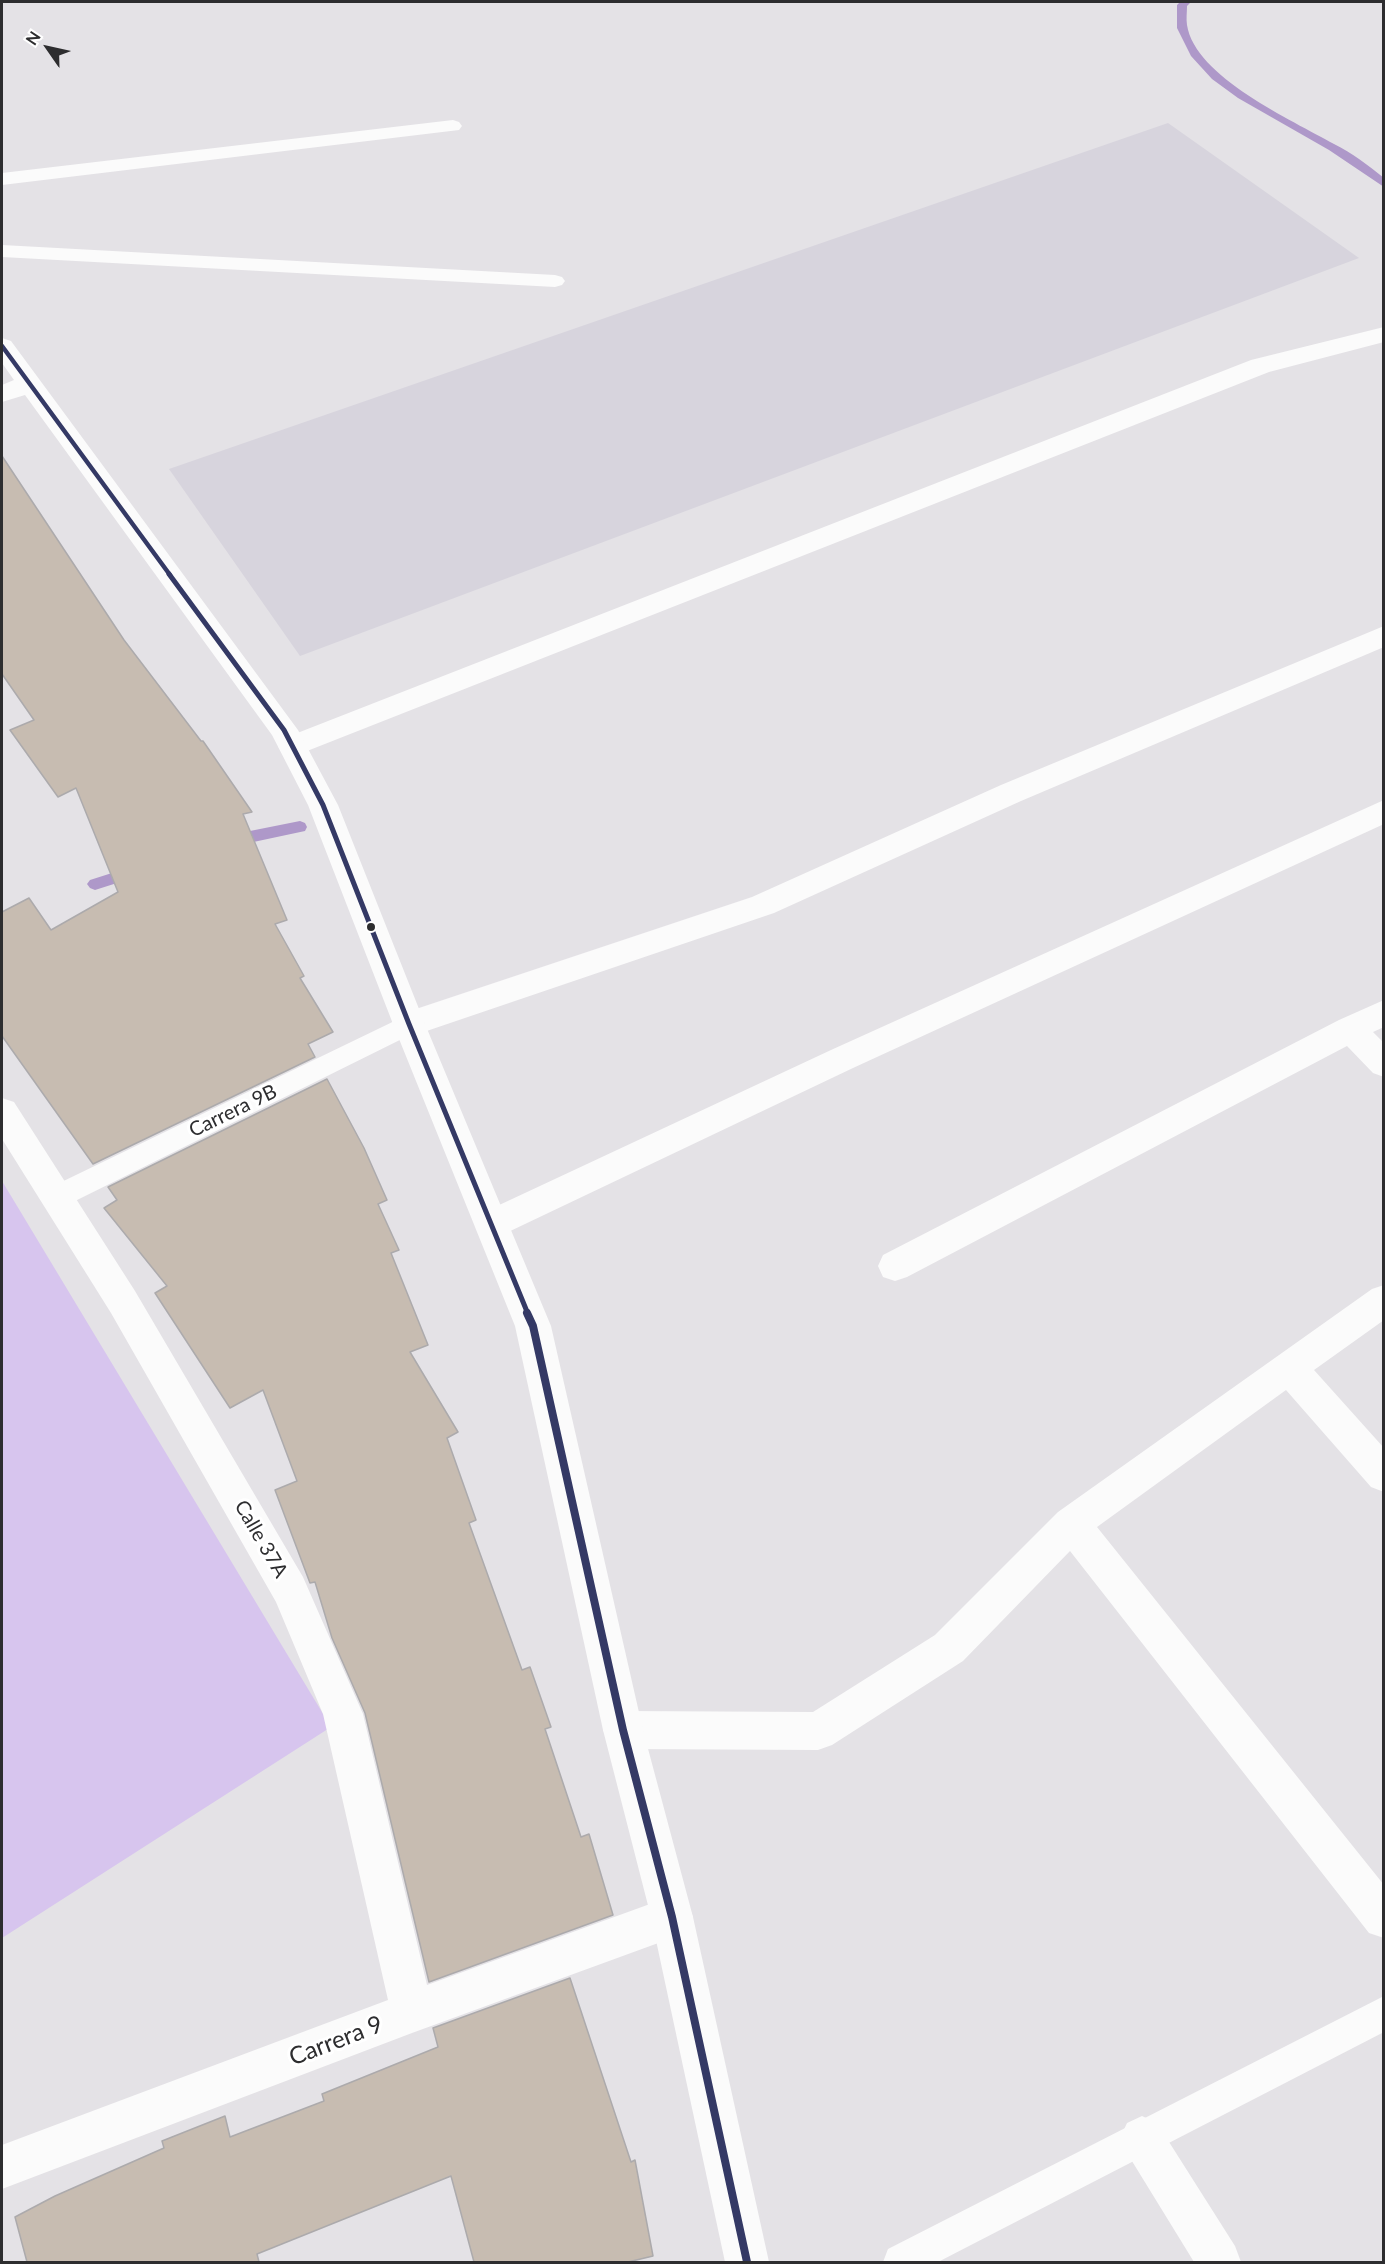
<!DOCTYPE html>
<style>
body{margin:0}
#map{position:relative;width:1385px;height:2264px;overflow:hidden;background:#e4e2e6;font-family:Lato,sans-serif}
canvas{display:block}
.frame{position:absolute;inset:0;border:3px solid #2d2d2f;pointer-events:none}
.north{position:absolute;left:18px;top:18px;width:60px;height:60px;-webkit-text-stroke:4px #fff;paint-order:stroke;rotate:304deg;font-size:16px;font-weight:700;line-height:24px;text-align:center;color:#2d2d2f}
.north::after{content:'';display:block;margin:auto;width:21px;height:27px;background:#2d2d2f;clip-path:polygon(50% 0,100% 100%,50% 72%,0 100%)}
</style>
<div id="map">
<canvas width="1385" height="2264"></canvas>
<div class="frame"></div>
<div class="north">N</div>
</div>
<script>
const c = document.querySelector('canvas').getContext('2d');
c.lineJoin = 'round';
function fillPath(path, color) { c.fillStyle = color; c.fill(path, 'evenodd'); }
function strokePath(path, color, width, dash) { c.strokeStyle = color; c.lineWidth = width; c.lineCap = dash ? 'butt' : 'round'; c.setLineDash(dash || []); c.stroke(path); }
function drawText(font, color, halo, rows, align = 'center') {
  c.font = font + ' Lato,sans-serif'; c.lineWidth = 6; c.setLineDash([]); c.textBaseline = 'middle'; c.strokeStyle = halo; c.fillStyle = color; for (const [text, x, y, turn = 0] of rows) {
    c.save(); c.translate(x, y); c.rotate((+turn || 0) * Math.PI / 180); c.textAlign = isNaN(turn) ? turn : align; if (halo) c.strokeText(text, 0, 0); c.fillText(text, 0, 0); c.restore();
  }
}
fillPath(new Path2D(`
 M1168,123l191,135 -1059,398 -131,-187z`), '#d7d4dd');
fillPath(new Path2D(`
 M2,1181l329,546 -329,211z`), '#d7c5ee');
fillPath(new Path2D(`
 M1180,2h11l-4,4c0,6 -1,13 0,19 8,52 105,95 147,119 18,9 34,21 50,34v9l-55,-37 -91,-52 -26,-19 -21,-23 -14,-28v-23z
 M300,821l5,2 2,4 -2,4 -75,16 -5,-2 -2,-4 2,-4 5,-2z
 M134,866l5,2 3,4 -3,4 -44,14 -5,-2 -3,-4 3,-4z`), '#ae98c9');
const building = new Path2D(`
 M2,456l122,184 77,101h2l49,71 -9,2 44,106 -12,4 29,52 -4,2 33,54 -25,12 7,13 -222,107 -91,-128v-124l27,-14 22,32 67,-38 -42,-104 -18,9 -48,-67 24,-10 -32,-46z
 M327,1079l37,69 23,52 -9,4 21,46 -8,3 37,92 -18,7 48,80 -11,6 29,82 -7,3 53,147 8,-3 21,60 -6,2 36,108 8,-3 24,81 -184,67 -64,-269 -33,-75 -17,-56 -5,1 -35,-93 22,-9 -34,-91 -33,18 -75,-115 12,-7 -63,-78 13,-8 -9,-13z
 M570,1978l61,184 4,-2 18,96 -25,6h-154l-23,-86 -194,78 2,8h-232l-12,-45 40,-21 109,-48 -2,-7 63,-25 5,21 94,-36 -2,-7 116,-47 -5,-19z`);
fillPath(building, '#c7bcb1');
strokePath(building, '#acaaac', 1.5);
fillPath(new Path2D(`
 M453,120l6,2 3,4 -3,4 -457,55v-12z
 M2,245l553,30 7,2 3,4 -3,4 -7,2 -553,-30z
 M409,1014l9,3 4,7 -4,7 -351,174 -10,4 -10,-4 -4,-8 4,-8z
 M1384,1996v36l-446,230h-55l5,-13z`), '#fbfbfb');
fillPath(new Path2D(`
 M1384,327v15l-115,30 -967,381 -10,4 -10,-4 -4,-7 4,-7 969,-379z
 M1384,626v21l-363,154 -247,112 -365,124 -11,-4 -5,-9 5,-9 354,-118 249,-112z
 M1384,800v24l-531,244 -349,166 -12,4 -12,-4 -5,-10 5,-10 351,-164z
 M1384,1000v27l-11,5 11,11v34l-11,-4 -26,-27 -440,231 -12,4 -12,-4 -5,-11 5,-11 456,-235z
 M2,1098l12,4 121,189 168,286 60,137 64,271 245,-89 15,6 6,15 -6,15 -15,6 -260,95 -410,156v-44l386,-145 -65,-286 -47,-112 -165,-289 -109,-174z
 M1384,1285v35l-70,50 70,78v44l-13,-5 -85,-97 -189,137 287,358v53l-15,-5 -299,-382 -107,110 -131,84 -14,5 -195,-1 -14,-5 -6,-14 6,-14 14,-5 190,1 122,-77 123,-123 314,-223z
 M1142,2116l15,7 78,123 6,16h-47l-67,-109 -7,-15 7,-15z`), '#fbfbfb');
fillPath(new Path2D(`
 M2,338l9,3 287,389 40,75 87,219 126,302 92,404 50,187 76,345h-44l-74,-345 -48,-187 -88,-404 -122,-302 -85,-219 -36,-70 -247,-340 -23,7v-17l12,-5 -12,-17z`), '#fbfbfb');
strokePath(new Path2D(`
 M2,346l168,229`), '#343965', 4.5);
strokePath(new Path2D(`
 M169,574l115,156 39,75 86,219 119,290`), '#343965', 5);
strokePath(new Path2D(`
 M527,1313l6,13 90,404 49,187 75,345`), '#343965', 8);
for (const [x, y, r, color] of [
 [371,927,5,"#2d2d2f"]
]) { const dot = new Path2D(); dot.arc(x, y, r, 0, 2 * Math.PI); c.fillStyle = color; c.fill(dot); strokePath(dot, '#fff', 2); }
drawText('20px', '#2d2d2f', '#fff', [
 ["Carrera 9B",233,1111,-26],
 ["Calle 37A",261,1539,60]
]);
drawText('24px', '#2d2d2f', '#fff', [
 ["Carrera 9",336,2041,-21]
]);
</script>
